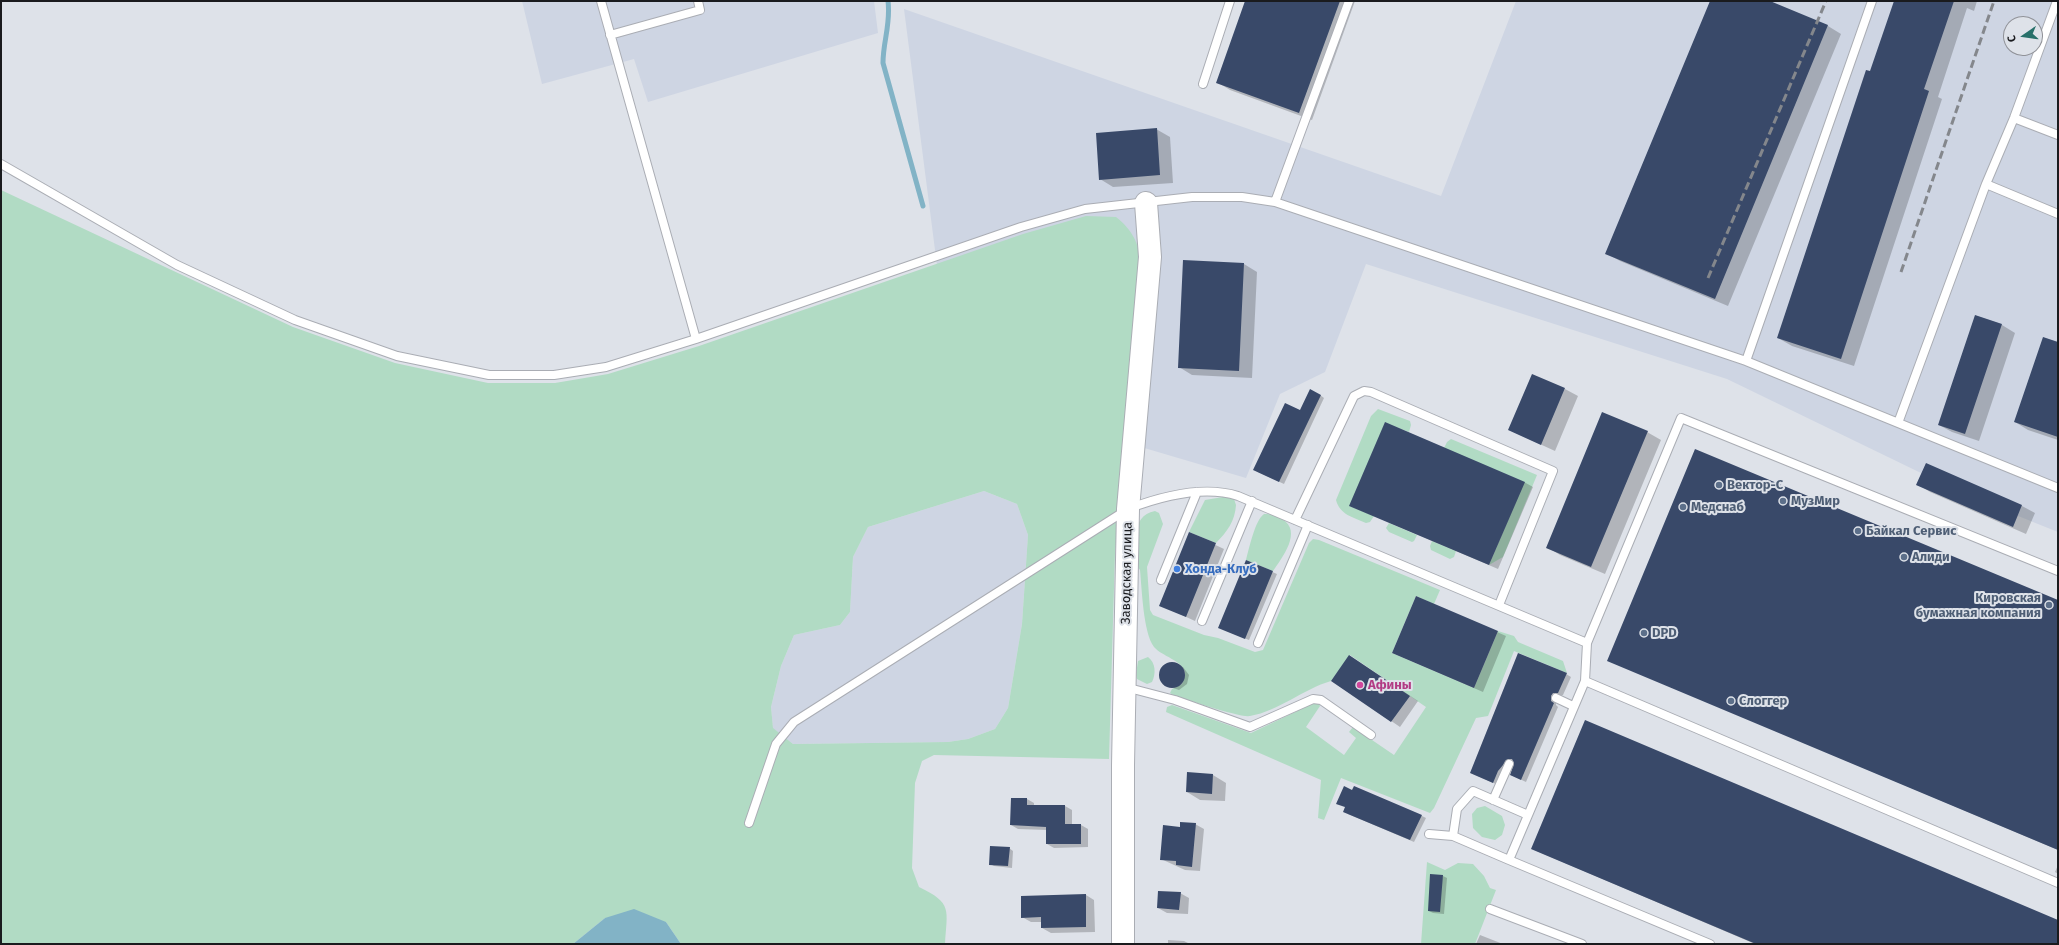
<!DOCTYPE html>
<meta charset="utf-8">
<style>
body{margin:0}
#map{position:relative;width:2059px;height:945px;overflow:hidden;background:#dee2e9;font-family:"Fira Sans",sans-serif}
canvas{display:block}
.frame{position:absolute;inset:0;border:2px solid #1a1b1e;pointer-events:none}
.north{position:absolute;left:2003px;top:16px;width:40px;height:40px;box-sizing:border-box;background:#dee2e9;border:1px solid #909298;border-radius:50%;rotate:257deg;font-size:11px;font-weight:700;line-height:16px;text-align:center;color:#1a1b1e}
.north::after{content:'';display:block;margin:auto;width:14px;height:18px;background:#27706a;clip-path:polygon(50% 0,100% 100%,50% 72%,0 100%)}
</style>
<div id="map">
<canvas width="2059" height="945"></canvas>
<div class="frame"></div>
<div class="north">С</div>
</div>
<script>
const c = document.querySelector('canvas').getContext('2d');
c.lineJoin = 'round';
function fillPath(path, color) { c.fillStyle = color; c.fill(path, 'evenodd'); }
function strokePath(path, color, width, dash) { c.strokeStyle = color; c.lineWidth = width; c.lineCap = dash ? 'butt' : 'round'; c.setLineDash(dash || []); c.stroke(path); }
function drawText(font, color, halo, rows, align = 'center') {
  c.font = font + ' "Fira Sans",sans-serif'; c.lineWidth = 4; c.setLineDash([]); c.textBaseline = 'middle'; c.strokeStyle = halo; c.fillStyle = color; for (const [text, x, y, turn = 0] of rows) {
    c.save(); c.translate(x, y); c.rotate((+turn || 0) * Math.PI / 180); c.textAlign = isNaN(turn) ? turn : align; if (halo) c.strokeText(text, 0, 0); c.fillText(text, 0, 0); c.restore();
  }
}
fillPath(new Path2D(`
 M522,1h352l4,32 -230,69 -14,-43 -92,25z
 M1516,1h542v531l-40,-16 -5,11 -97,-42 5,-12 -194,-94 -361,-115 -41,108 -45,22 -34,84 -200,-59 -103,-107 -39,-303 537,187zM2011,24h24v24h-24z
 M984,491l33,13 11,31 -6,89 -14,84 -13,21 -27,10 -20,3 -155,2 -20,-15 -2,-22 10,-41 13,-31 46,-10 10,-13 3,-55 15,-30z`), '#ced5e3');
fillPath(new Path2D(`
 M1,190l292,137 102,36 93,20h67l53,-9 91,-28 324,-112 63,-18 30,1c24,19 25,37 25,66l-26,270 -6,206 -175,-4 -12,6 -7,22 -3,85 7,19c34,16 28,23 26,57h-264l-15,-22 -61,-4 -32,26h-572zM984,491l33,13 11,31 -6,89 -14,84 -13,21 -27,10 -20,3 -155,2 -20,-16 -2,-21 10,-41 13,-31 46,-10 10,-13 3,-55 15,-30z
 M1378,409l32,12 1,4 -2,7 -24,-9 -35,83 24,10 -4,6 -4,1c-13,-6 -26,-8 -30,-23l35,-84z
 M1451,439l86,36 -34,82 -14,8 35,-83 -80,-34 3,-6z
 M1223,497l11,2 2,6c-1,16 -9,27 -20,38l-27,-11 16,-32z
 M1155,511l4,2 4,11 -16,43 3,43 3,5 51,20 14,3 37,14 8,-2 46,-107 4,-4 6,1 121,50 -6,14 -18,-8 -24,57 82,35 24,-57 16,5 4,6 45,19 4,12 -53,-22 -26,65 -12,2 -42,90 -4,5 -89,-35 -17,42 -6,-2 3,-38 -155,-68 1,-5 5,-2 79,28 61,-29h7l1,2 -14,21 38,28 12,-17 -7,-6 4,-5 41,28 32,-48 -76,-52 -19,26c-28,8 -52,30 -81,35 -10,2 -65,-17 -77,-21l-3,-2 2,-4 10,-5 3,-12c-5,-13 -22,-15 -31,-25 -11,-15 -12,-58 -14,-77l-3,-4c0,-20 -8,-50 18,-55z
 M1264,514c7,0 12,1 18,5 21,12 0,39 -9,52l-27,-11c3,-11 9,-40 18,-46z
 M1389,523l28,12 -3,6 -2,1 -23,-10 -3,-4z
 M1432,541l24,10 -2,6 -4,2 -19,-9 -1,-4z
 M1148,657c8,6 8,17 4,25l-5,2 -10,-5 -1,-5 2,-13z
 M1485,806l17,10 3,9 -3,10 -7,5 -13,-3 -9,-9 -1,-14 5,-6z
 M1427,862l18,8 13,-7 15,1 11,12 6,12 6,2 -21,54h-54z`), '#b1dbc4');
fillPath(new Path2D(`
 M634,909l32,13 15,22h-108l32,-26z`), '#82b3c6');
fillPath(new Path2D(`
 M1247,1h108l-43,119 -82,-30 -13,-8z
 M1711,1h56l61,25 13,8 -113,272 -108,-45 -14,-8z
 M1940,1h37l-3,10 -7,-3 -29,89 4,2 -88,267 -62,-20 -14,-8 93,-265z
 M1156,129l14,8 3,46 -60,4 -13,-8z
 M1244,264l13,8 -5,106 -60,-3 -13,-8z
 M1976,316l26,9 13,8 -36,108 -27,-9 -13,-7z
 M2058,343v97l-30,-10 -13,-8z
 M1565,389l13,7 -23,55 -46,-21z
 M1320,395l4,3 -40,86 -26,-12 42,-61z
 M1647,432l14,8 -56,134 -45,-19 -13,-8z
 M1926,464l96,42 13,7 -9,21 -96,-42 -13,-8z
 M1524,482l9,5 -35,82 -147,-63z
 M1190,533l34,16 -29,72 -35,-16z
 M1247,561l30,13 -28,66 -27,-11z
 M2058,601v249l-450,-190z
 M1497,632l9,4 -23,56 -90,-39z
 M1350,656l68,45 -18,26 -67,-46z
 M1169,663l14,4 6,8 -2,9 -8,6 -15,-5 -4,-10 3,-7z
 M1566,674l5,3 -8,18 -5,1 -2,3v6l2,2 -32,75 -15,-7 5,-11 -2,-3 -5,3 -11,21 -27,-12z
 M1188,773l25,2 13,8 -1,18 -25,-1 -13,-8z
 M1012,799h15l7,4v3h31l7,4v15h9l7,4v18l-34,1 -7,-4v-14l-29,-1 -7,-4z
 M1342,806l80,10 4,2 -12,24 -66,-28 -2,-7z
 M1195,824l9,5 -4,42 -15,-1 -24,-11 20,-31z
 M1009,848l4,3 -1,17 -18,-2 -4,-2z
 M1532,849l526,72v23h-303z
 M2058,865v9l-3,-2z
 M1443,876l4,2 -3,36 -11,-1 -4,-2z
 M1180,893l9,5 -1,16 -21,-1 -9,-5z
 M1086,895l8,5 1,32 -44,1 -9,-5v-6h-11l-9,-5z
 M1480,935l23,9h-27z
 M1168,940l16,1 6,3h-22z`), '#0003');
strokePath(new Path2D(`
 M888,1c3,23 -5,40 -5,62l40,143`), '#82b3c6', 5);
fillPath(new Path2D(`
 M1245,1h95l-41,112 -83,-30z
 M1710,1h60l58,24 -113,274 -110,-45z
 M1894,1h60l-30,88 5,2 -88,268 -64,-21 89,-268 4,1z
 M1157,128l3,47 -61,5 -3,-47z
 M1183,260l61,3 -5,108 -61,-3z
 M1975,315l27,9 -37,110 -27,-9z
 M2043,337l15,5v95l-44,-15z
 M1532,374l33,14 -24,57 -33,-15z
 M1310,389l11,6 -42,87 -26,-12 32,-67 15,7z
 M1602,412l46,19 -57,136 -45,-19z
 M1385,422l140,60 -36,83 -140,-59z
 M1695,449l363,151v250l-451,-189z
 M1926,463l96,42 -9,22 -97,-42z
 M1189,532l27,11 -30,74 -27,-11z
 M1246,560l27,11 -28,68 -27,-11z
 M1416,596l82,35 -24,57 -82,-35z
 M1518,653l49,20 -9,20h-5l-2,3v5l3,2 -33,77 -11,-5 4,-12 -2,-4h-4l-10,12 -5,12 -23,-10z
 M1349,655l61,41 -19,26 -60,-41z
 M1159 675a13 13 0 1 1 26 0a13 13 0 1 1-26 0Z
 M1585,720l473,200v24h-302l-225,-95z
 M1187,772l26,2 -1,20 -26,-2z
 M1344,786l8,4 2,-4 68,29 -12,25 -67,-28 2,-5 -9,-3z
 M1011,798h16v7h38v19h16v20h-35v-17l-36,-2z
 M1180,822l16,1 -4,44 -16,-2v-4l-16,-1 3,-35 17,2z
 M990,846l20,1 -2,19 -19,-1z
 M1430,874l13,1 -3,37 -12,-1z
 M1158,891l23,1 -2,18 -22,-2z
 M1086,894v33l-45,1v-11l-20,1v-22z`), '#394969');
const lane = new Path2D(`
 M601,1l95,338
 M610,35l90,-25 -2,-9
 M1203,84l27,-83
 M2014,118l44,17
 M1,164l176,101 118,55 102,36 92,19h65l52,-8 90,-28 325,-112 64,-18 107,-12h50l33,5 471,159 312,127
 M1986,184l72,30
 M1275,202l74,-201
 M1746,361l126,-360
 M1898,423l88,-239 28,-66 43,-117
 M1295,520l59,-124 10,-5 7,1 182,79 -54,134
 M1161,580l36,-88
 M1202,621l50,-120
 M1258,643l50,-118
 M1587,643l94,-225 377,153
 M1585,681l-76,179 201,84
 M1125,687l50,13 75,27 63,-28 8,1 50,35
 M1556,698l17,8
 M1493,800l16,-36
 M749,823l27,-79 18,-22 334,-213c34,-13 75,-24 110,-13l349,147 -2,38 473,202
 M1429,834l24,2
 M1509,860l-56,-24 4,-27 16,-18 55,24
 M1490,909l92,35`);
const secondary = new Path2D(`
 M1123,944v-179l5,-256 22,-252 -4,-54`);
strokePath(lane, '#aaadb4', 10);
strokePath(secondary, '#aaadb4', 24);
strokePath(lane, '#fff', 8);
strokePath(secondary, '#fff', 22);
strokePath(new Path2D(`
 M1901,272l93,-271
 M1708,278l118,-277`), '#84878c', 3, [8, 4]);
for (const [x, y, r, color] of [
 [1719,485,4,"#5c6f8a"],
 [1783,501,4,"#5c6f8a"],
 [1683,507,4,"#5c6f8a"],
 [1858,531,4,"#5c6f8a"],
 [1904,557,4,"#5c6f8a"],
 [1177,569,4,"#3f7fe0"],
 [2049,605,4,"#5c6f8a"],
 [1644,633,4,"#5c6f8a"],
 [1360,685,4,"#d1479c"],
 [1731,701,4,"#5c6f8a"]
]) { const dot = new Path2D(); dot.arc(x, y, r, 0, 2 * Math.PI); c.fillStyle = color; c.fill(dot); strokePath(dot, '#dee2e9', 1.5); }
drawText('bold 13px', '#4e5e75', '#dee2e9', [
 ["Вектор-С",1727,485],
 ["МузМир",1791,501],
 ["Медснаб",1691,507],
 ["Байкал Сервис",1866,531],
 ["Алиди",1912,557],
 ["Кировская",2041,598,"right"],
 ["бумажная компания",2041,613,"right"],
 ["DPD",1652,633],
 ["Слоггер",1739,701]
], 'left');
drawText('bold 13px', '#366cbe', '#dee2e9', [
 ["Хонда-Клуб",1185,569]
], 'left');
drawText('13px', '#1a1b1e', '#dee2e9', [
 ["Заводская улица",1127,573,-89]
]);
drawText('bold 13px', '#b23c85', '#dee2e9', [
 ["Афины",1368,685]
], 'left');
</script>
